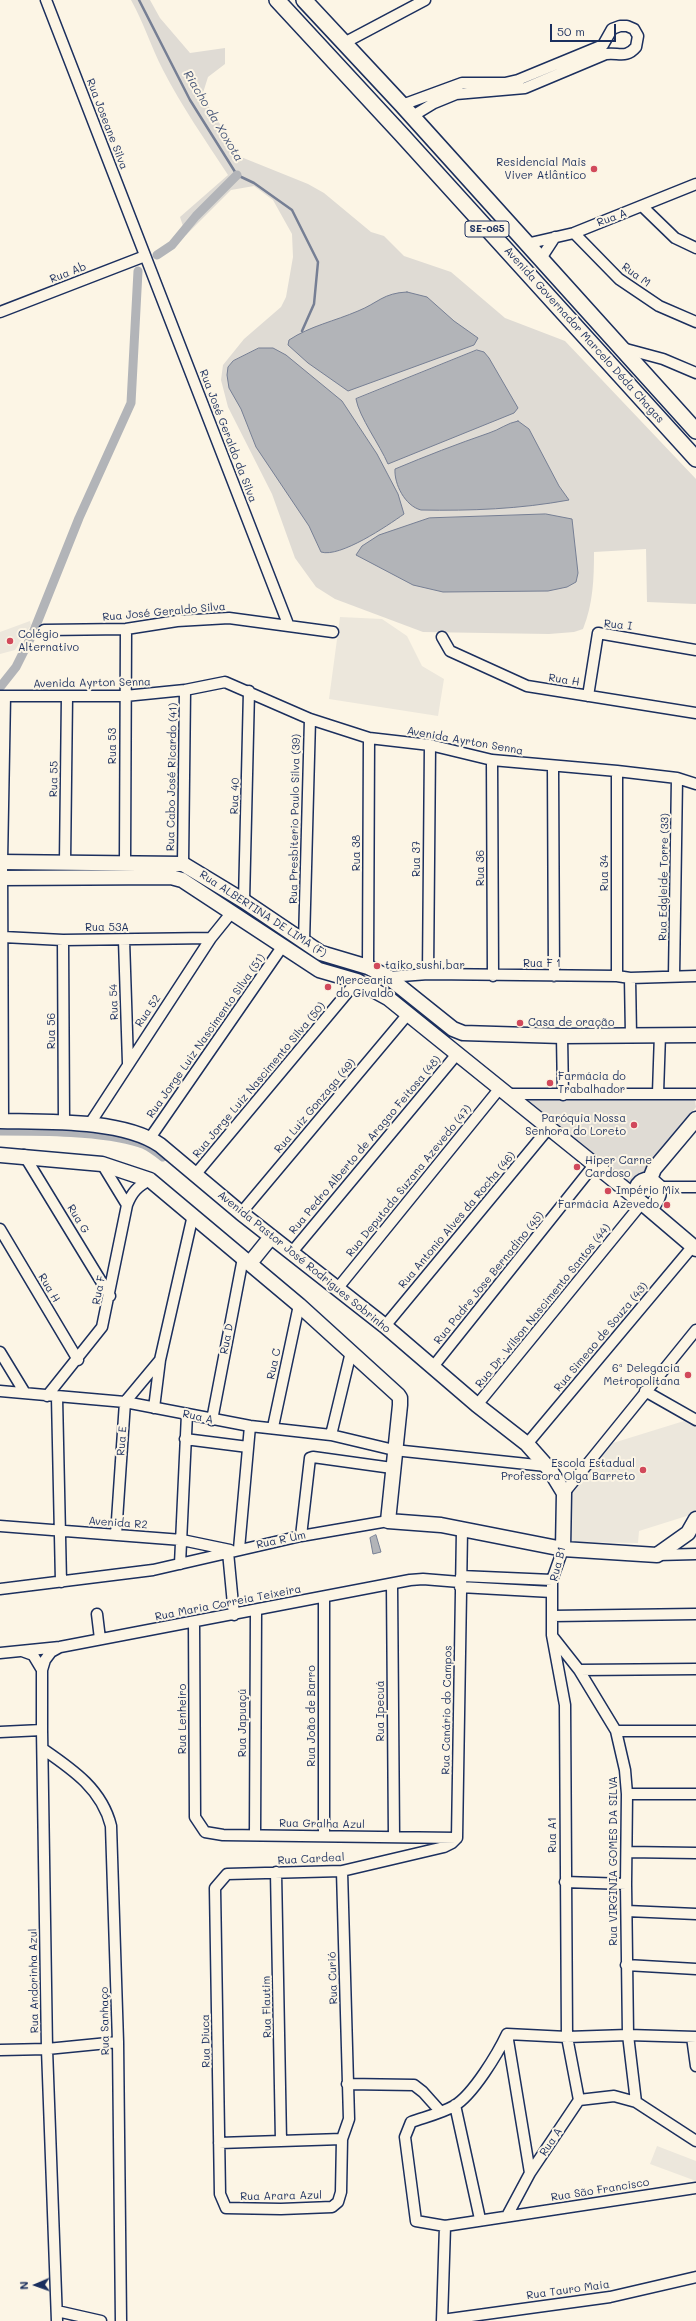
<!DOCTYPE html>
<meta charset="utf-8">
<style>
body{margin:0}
#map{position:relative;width:696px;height:2321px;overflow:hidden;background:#fcf5e5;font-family:Mali,sans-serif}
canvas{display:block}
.north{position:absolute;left:16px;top:2265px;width:40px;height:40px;-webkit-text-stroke:3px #fcf5e5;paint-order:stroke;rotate:268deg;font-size:11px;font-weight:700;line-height:16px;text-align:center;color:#1b2f5e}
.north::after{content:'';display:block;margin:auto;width:14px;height:18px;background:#1b2f5e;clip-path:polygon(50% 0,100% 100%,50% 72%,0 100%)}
.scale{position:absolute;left:550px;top:24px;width:66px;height:18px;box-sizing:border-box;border:2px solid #1b2f5e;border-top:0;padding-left:5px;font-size:12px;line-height:14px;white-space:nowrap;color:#1b2f5e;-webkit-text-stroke:3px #fcf5e5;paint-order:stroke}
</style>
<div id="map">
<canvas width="696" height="2321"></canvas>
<div class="north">N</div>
<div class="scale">50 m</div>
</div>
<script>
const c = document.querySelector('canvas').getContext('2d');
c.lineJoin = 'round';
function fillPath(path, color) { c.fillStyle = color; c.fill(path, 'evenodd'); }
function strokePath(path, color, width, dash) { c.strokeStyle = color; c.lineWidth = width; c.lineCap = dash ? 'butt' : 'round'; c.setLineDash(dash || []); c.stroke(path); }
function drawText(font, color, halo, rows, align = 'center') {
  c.font = font + ' Mali,sans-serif'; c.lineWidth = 4; c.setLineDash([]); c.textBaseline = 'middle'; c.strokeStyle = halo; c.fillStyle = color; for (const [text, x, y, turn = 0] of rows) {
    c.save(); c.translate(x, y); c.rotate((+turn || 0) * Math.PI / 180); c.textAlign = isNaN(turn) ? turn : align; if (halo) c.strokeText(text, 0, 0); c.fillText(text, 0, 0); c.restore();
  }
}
fillPath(new Path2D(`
 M340,617l42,2 25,17 15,30 22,13 -6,37 -109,-17z
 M30,621l1,4 -16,25 -15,4v-22z
 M684,1421l12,6v82l-3,5 -54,17 -1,12 -69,-1 -1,-46 45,-53z
 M657,2146l39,15v20l-46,-17z`), '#ece7dc');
fillPath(new Path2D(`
 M131,0h19l10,18 30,35 35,-5v16l-17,13 -6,19 39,61 67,27 16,9 47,39 13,4 20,20 47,16 54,46 60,23 131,138v125l-49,-2 -1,-53 -52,3c0,27 -1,52 -11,77l-9,3 -25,2 -126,-2 -88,-33 -19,-12 -21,-29 -23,-64 -44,-87 -7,-27 2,-15 21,-26 37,-32 5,-10 7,-40 -1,-23 -19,-34 -19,-14 -23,4 -45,45 -6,-18 48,-42c-22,-34 -46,-68 -65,-105 -12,-23 -19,-47 -32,-70z
 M530,1097l160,1 5,3 1,6 -55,73 -15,7 -99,-84z`), '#dfdbd4');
const water = new Path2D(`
 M407,292l20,5 27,24 24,17 -4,7 -126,46 -40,-28 -20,-18 1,-5c21,-14 46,-19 69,-29 20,-8 25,-18 49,-19z
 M259,348h14l13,7 56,46 35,53 21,40 6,20c-17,12 -64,44 -83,38l-12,-26 -53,-79 -15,-38 -12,-21 -2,-13 1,-8 5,-6z
 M477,350l7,2 5,6 29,50 -4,5 -126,51c-8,-19 -29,-47 -32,-65z
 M518,421l11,8 30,57 10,14c-49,9 -98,11 -148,10 -16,-4 -27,-26 -26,-41 31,-13 62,-25 94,-36 10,-3 18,-10 29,-12z
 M546,514l26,5 6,54 -2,9 -9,5 -19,4 -105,1 -30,-7 -57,-30 6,-9 17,-11 50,-17z
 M376,1535l5,17 -8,2 -3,-16z`);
fillPath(water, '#b2b4b8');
strokePath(water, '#767f94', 1);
strokePath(new Path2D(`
 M139,0l51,100 47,75 17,8 38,27 26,52 -4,42 -12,27`), '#767f94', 2.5);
strokePath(new Path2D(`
 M157,255l15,-10 24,-29 41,-41
 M1,686l15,-19 17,-34 46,-115 52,-115 7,-132
 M0,1131c40,0 103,0 140,12 9,2 16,9 23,14`), '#b2b4b8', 9);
const street = new Path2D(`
 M46,0l242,624
 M344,43l81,-43
 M402,105l60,-22h43l13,-3 85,-35 9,-16 8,-3h7l7,3 4,7 -2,11c-10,12 -18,5 -30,7l-81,34 -69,6 -22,9 -23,14
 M643,207l32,31 21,10
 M574,233l45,46 40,27 37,16
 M526,244l48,-11 122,-49
 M540,260l15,-23
 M0,312l145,-56
 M622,348l41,11 33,14
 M44,630l82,-1 51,-8 52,-3 104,14
 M442,637l8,14 77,35 169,27
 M0,696h125l60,-6 40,-8 85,37 59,19 61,7 62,15 125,11 60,7 19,6
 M588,696l10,-63 98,17
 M492,760l1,216
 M553,767l1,209
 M65,862l2,-166
 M125,862l1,-233
 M183,864l2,-174
 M244,901l5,-210
 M3,937l60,3 148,-2
 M63,940l1,183
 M124,940l4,123
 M304,942l6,-223
 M368,967l1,-229
 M428,974l2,-229
 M617,976v-205
 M674,976l3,-198
 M388,977l40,-3 189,2 13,2 66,-2
 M630,978l1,57
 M562,1036l1,59
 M658,1093l2,-59
 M509,1094h187
 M3,1121l-1,-259 3,-166
 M89,1125l122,-187 21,-26
 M150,1138l132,-191
 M24,1155l86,141
 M102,1164l25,41
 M195,1175l162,-194
 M659,1187h37
 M241,1213l167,-199
 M0,1229l78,131
 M292,1252l165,-198
 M337,1289l163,-201
 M385,1326l163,-197
 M0,1352l25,41
 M432,1368l162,-203
 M0,1391l125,11 125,24 81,9 63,15 152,16
 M645,1391l51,29
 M47,1396l55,-69 25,-122c5,-13 11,-19 23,-25
 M57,1397l4,185
 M477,1405l165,-202
 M154,1408l6,-48 33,-145
 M212,1420l31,-162
 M273,1427l26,-122
 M331,1435l20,-83
 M185,1439l63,8
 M527,1444l166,-198h3
 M564,1493l132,-163
 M0,1526l182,14 48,10
 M116,1535l9,-133 35,-42
 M301,1536l9,-78 3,-1 79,11
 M239,1549l11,-123
 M563,1549l-11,31v55l13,70 2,332 12,63
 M228,1552l6,63
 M657,1555l39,-1
 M180,1564l7,-150
 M461,1576l91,4
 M392,1585l2,252
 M460,1587l92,5
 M0,1589l153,-19 148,-34 87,-15
 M97,1614l3,25
 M552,1616l144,-2
 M194,1622l1,195 10,15 18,3 234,3
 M553,1637l26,33 37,61 9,39 2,24 -1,90 2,151 8,67
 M22,1651l11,4 9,15
 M0,1653l60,-6 350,-67 13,-1 37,3
 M579,1670l117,-1
 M616,1731h80
 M0,1732l42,-2
 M43,1749c29,20 59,40 68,77l7,216 3,279
 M627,1794h69
 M255,1835l1,-224
 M324,1836v-239
 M457,1838l5,-308
 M627,1852l69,1
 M342,1871l7,248 -7,20 -1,53 -3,10 -6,5 -51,2 -55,-1 -6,-14 -5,-306 12,-14 115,-3 102,-24 8,-4 5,-5
 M276,1872l5,269
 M565,1882l61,2
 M627,1911l69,3
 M626,1965l70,4
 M507,2034c-9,19 -34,61 -53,72 -12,7 -29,11 -43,16l-6,15 11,84 29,5 251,-38
 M507,2034l60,3 61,-2 68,2
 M507,2034l23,139
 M692,2037l4,29
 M0,2050l47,-1 71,-7
 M347,2084l67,1 9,7 17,19
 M455,2105l25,114
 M219,2143l123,-4
 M507,2216l23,-43 49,-73 35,-4 22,6 60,39
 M57,2311l44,10
 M442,2320l168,-23 86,-20
 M57,2321l-10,-272 -5,-319v-60l3,-10 6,-8 9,-5
 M442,2321l3,-95`);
const secondary = new Path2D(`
 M0,862l183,2 61,37 77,52 47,14 20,10 65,52 10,4 99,3 134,-1
 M0,878l171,-1 11,3 137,90 38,11 31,17 248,200
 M0,1121c46,1 122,-2 160,24l81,68 144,113 92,79 50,39 23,26 14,23 -1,56
 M0,1155l102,9 48,16 149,125 99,90 2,3v7l-12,116 53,4 122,24 94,6 31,-22 8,-14
 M650,1179l9,8c1,10 -3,15 -10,22l-13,-11c-1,-11 2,-18 14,-19z
 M650,1179l4,-10 42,-50
 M649,1209l47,40
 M250,1263l21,-26`);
const primary = new Path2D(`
 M277,0l125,135 294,324
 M304,0l98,105 294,326`);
strokePath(street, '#1b2f5e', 13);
strokePath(secondary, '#1b2f5e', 17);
strokePath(primary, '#1b2f5e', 18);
strokePath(street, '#fcf5e5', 10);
strokePath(secondary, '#fcf5e5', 14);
strokePath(primary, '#fcf5e5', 15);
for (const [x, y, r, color] of [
 [594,169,4,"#d1495b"],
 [10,641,4,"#d1495b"],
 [377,966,4,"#d1495b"],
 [328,987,4,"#d1495b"],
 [520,1023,4,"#d1495b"],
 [550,1083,4,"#d1495b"],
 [634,1125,4,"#d1495b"],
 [577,1167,4,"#d1495b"],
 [608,1191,4,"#d1495b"],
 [667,1205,4,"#d1495b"],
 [688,1375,4,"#d1495b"],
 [643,1470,4,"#d1495b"]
]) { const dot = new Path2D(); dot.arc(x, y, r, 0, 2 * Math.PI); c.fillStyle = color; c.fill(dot); strokePath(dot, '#fcf5e5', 1.5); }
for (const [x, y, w] of [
 [487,229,44]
]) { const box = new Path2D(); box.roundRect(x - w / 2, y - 8, w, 16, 3); c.fillStyle = '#fcf5e5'; c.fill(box); strokePath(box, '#1b2f5e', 1); }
drawText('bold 10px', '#1b2f5e', null, [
 ["SE-065",487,229]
]);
drawText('11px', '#1b2f5e', '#fcf5e5', [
 ["Rua Joseane Silva",107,124,69],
 ["Rua A",612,218,-20],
 ["Rua Ab",68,273,-21],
 ["Rua M",636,275,36],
 ["Avenida Governador Marcelo Déda Chagas",584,335,48],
 ["Rua José Geraldo da Silva",228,436,69],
 ["Rua José Geraldo Silva",164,612,-5],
 ["Rua I",618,625,6],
 ["Rua H",564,680,9],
 ["Avenida Ayrton Senna",92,683,-1],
 ["Avenida Ayrton Senna",465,741,10],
 ["Rua 53",113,746,-90],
 ["Rua Cabo José Ricardo (41)",172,777,-89],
 ["Rua 55",54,779,-89],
 ["Rua 40",235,796,-88],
 ["Rua Presbiterio Paulo Silva (39)",295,819,-89],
 ["Rua 38",357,853,-90],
 ["Rua 37",417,859,-90],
 ["Rua 36",481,868,-90],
 ["Rua 34",605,873,-90],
 ["Rua Edgleide Torre (33)",664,877,-89],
 ["Rua ALBERTINA DE LIMA (F)",263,914,33],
 ["Rua 53A",107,928],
 ["Rua F 1",542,964],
 ["Rua 54",114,1002,-92],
 ["Rua 52",148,1011,-56],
 ["Rua 56",52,1031,-90],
 ["Rua Jorge Luiz Nascimento Silva (51)",206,1036,-55],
 ["Rua Jorge Luiz Nascimento Silva (50)",259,1080,-50],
 ["Rua Luiz Gonzaga (49)",315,1106,-50],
 ["Rua Pedro Alberto de Aragao Feitosa (48)",365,1145,-50],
 ["Rua Deputada Suzana Azevedo (47)",409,1181,-51],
 ["Rua G",78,1219,59],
 ["Rua Antonio Alves da Rocha (46)",457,1220,-50],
 ["Avenida Pastor José Rodrigues Sobrinho",304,1262,39],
 ["Rua Padre Jose Bernadino (45)",489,1278,-51],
 ["Rua H",49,1288,59],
 ["Rua F",99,1290,-79],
 ["Rua Dr. Wilson Nascimento Santos (44)",543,1306,-51],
 ["Rua Simeao de Souza (43)",601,1337,-50],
 ["Rua D",227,1339,-79],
 ["Rua C",274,1364,-78],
 ["Rua A",198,1417,12],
 ["Rua E",122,1441,-86],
 ["Avenida R2",118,1523,4],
 ["Rua R Um",281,1540,-12],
 ["Rua B1",558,1564,-76],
 ["Rua Maria Correia Teixeira",228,1603,-11],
 ["Rua Canário do Campos",447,1710,-89],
 ["Rua Ipecuá",381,1711,-90],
 ["Rua João de Barro",312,1716,-90],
 ["Rua Lenheiro",183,1719,-90],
 ["Rua Japuaçú",243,1723,-90],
 ["Rua Gralha Azul",322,1824,1],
 ["Rua A1",553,1835,-90],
 ["Rua Cardeal",311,1859,-3],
 ["Rua VIRGINIA GOMES DA SILVA",614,1861,-90],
 ["Rua Curió",333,1978,-92],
 ["Rua Andorinha Azul",34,1981,-91],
 ["Rua Flautim",267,2007,-91],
 ["Rua Sanhaço",105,2021,-91],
 ["Rua Diuca",206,2041,-91],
 ["Rua A",551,2142,-56],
 ["Rua São Francisco",600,2190,-9],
 ["Rua Arara Azul",281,2196,-1],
 ["Rua Tauro Maia",568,2290,-8]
]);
drawText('11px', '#1b2f5e', '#fcf5e5', [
 ["Residencial Mais",586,163,"right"],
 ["Viver Atlântico",586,176,"right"],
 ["Colégio",18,635],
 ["Alternativo",18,648],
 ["taiko sushi bar",385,966],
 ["Mercearia",336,981],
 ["do Givaldo",336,994],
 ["Casa de oração",528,1023],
 ["Farmácia do",558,1077],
 ["Trabalhador",558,1090],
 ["Paróquia Nossa",626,1119,"right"],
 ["Senhora do Loreto",626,1132,"right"],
 ["Hiper Carne",585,1161],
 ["Cardoso",585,1174],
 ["Império Mix",616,1191],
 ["Farmácia Azevedo",659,1205,"right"],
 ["6ª Delegacia",680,1369,"right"],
 ["Metropolitana",680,1382,"right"],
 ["Escola Estadual",635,1464,"right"],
 ["Professora Olga Barreto",635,1477,"right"]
], 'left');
drawText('italic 12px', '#485779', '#fcf5e5', [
 ["Riacho da Xoxota",213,116,59]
]);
</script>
